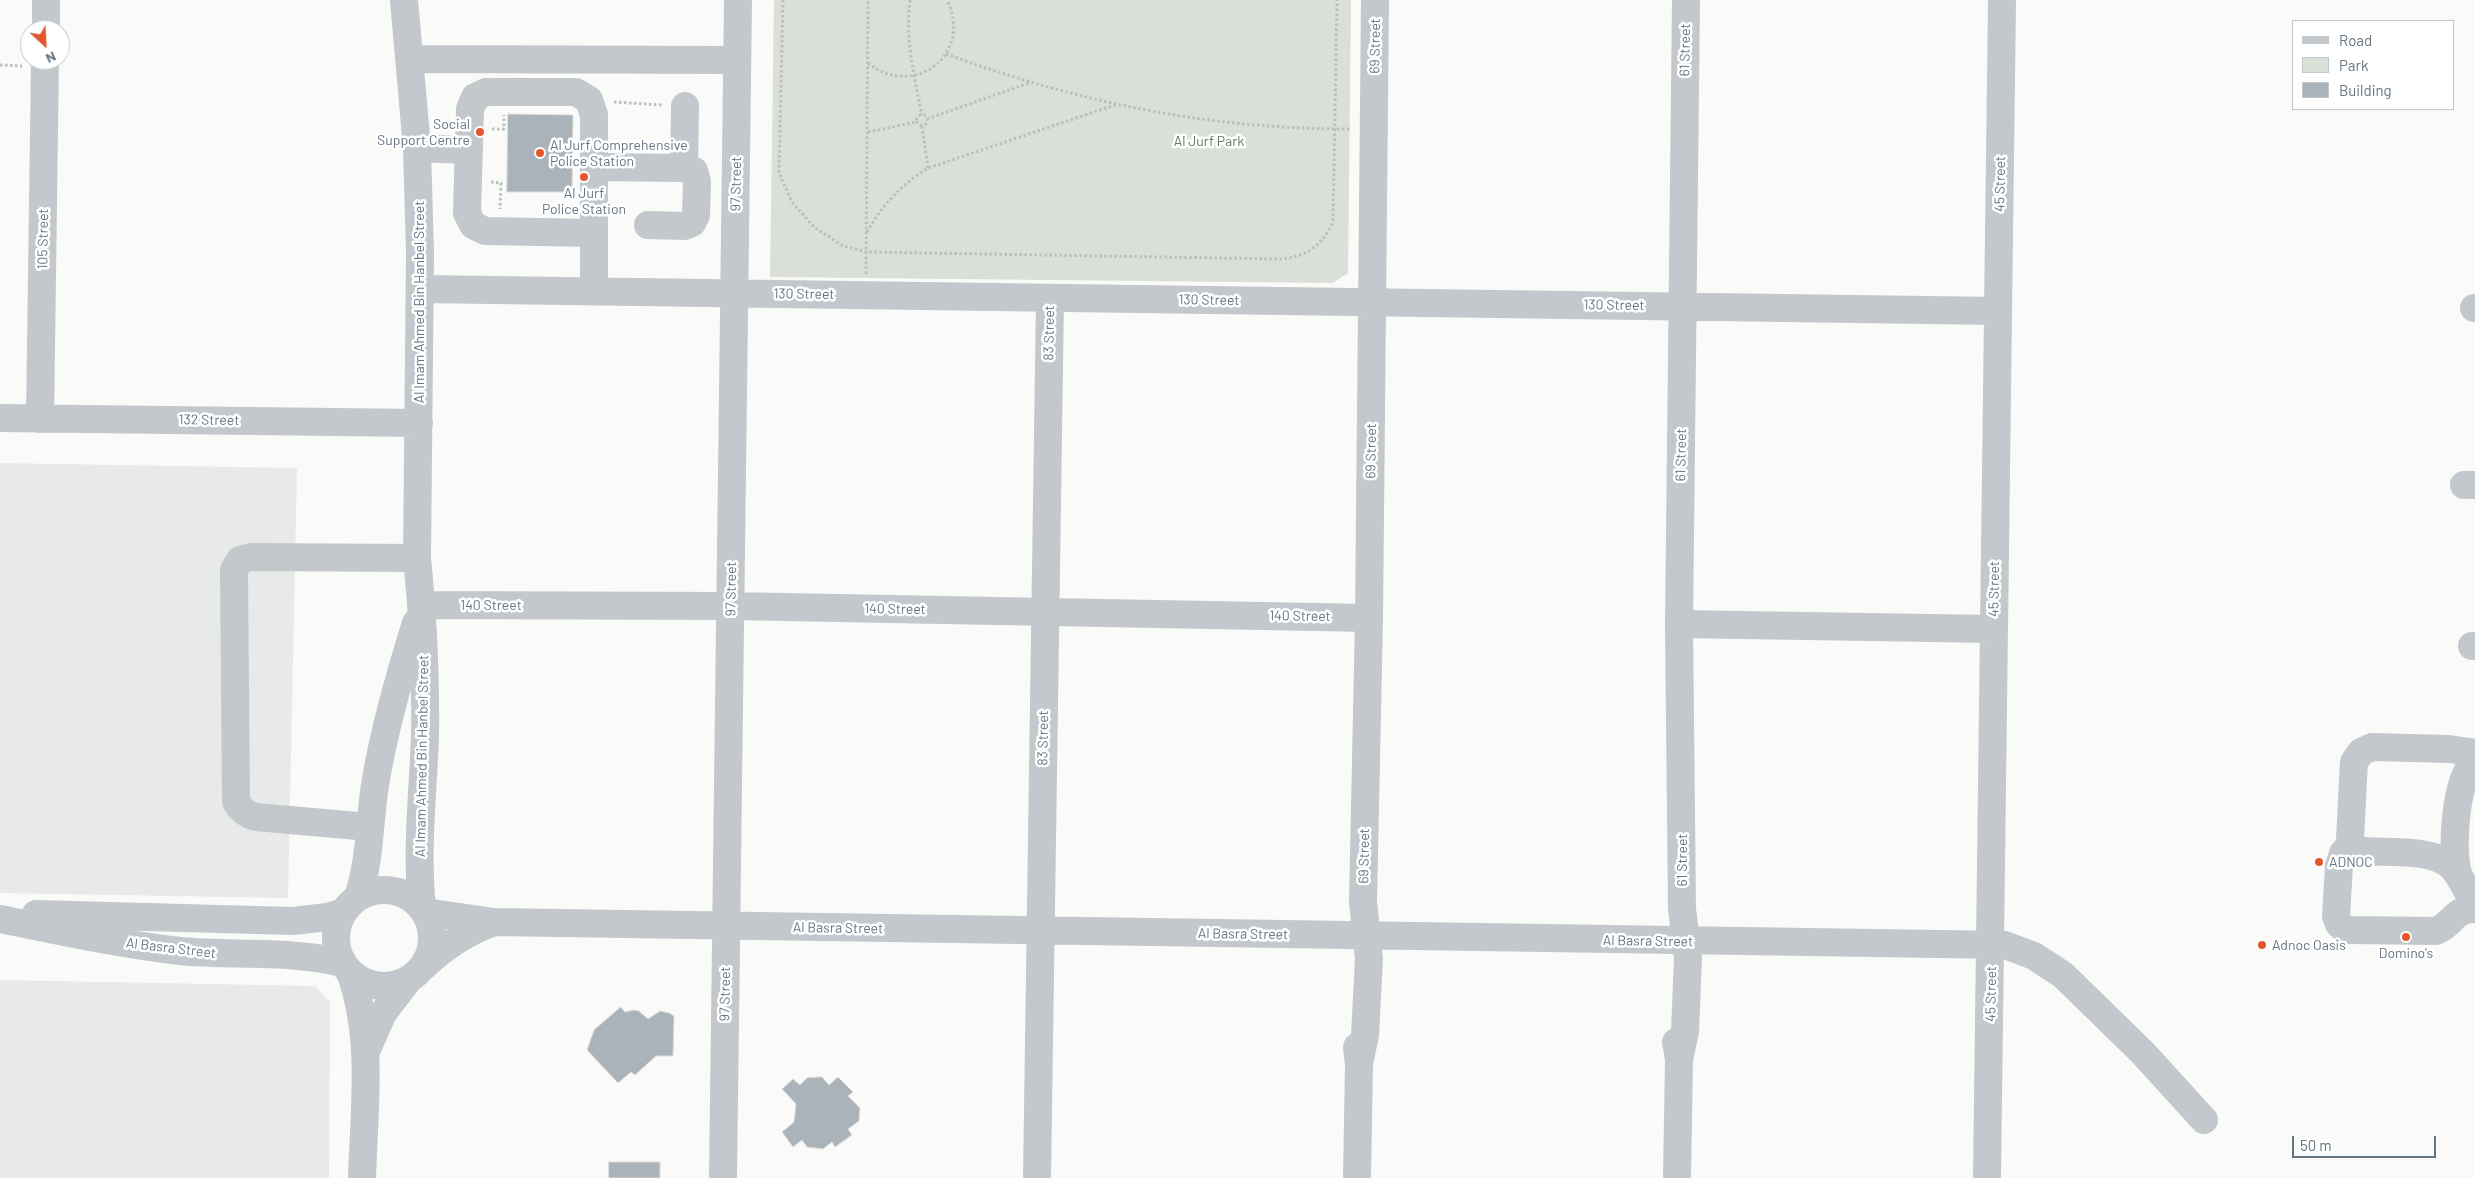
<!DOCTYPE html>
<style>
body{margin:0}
#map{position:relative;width:2475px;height:1178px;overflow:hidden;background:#fafaf8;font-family:Barlow,sans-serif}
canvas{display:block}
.legend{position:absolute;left:2292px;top:20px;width:162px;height:90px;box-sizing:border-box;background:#fff;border:1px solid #c1c8cd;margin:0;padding:6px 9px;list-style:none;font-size:15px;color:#657683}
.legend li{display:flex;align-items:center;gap:10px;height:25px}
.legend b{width:25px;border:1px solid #c1c8cd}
.north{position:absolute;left:20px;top:20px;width:50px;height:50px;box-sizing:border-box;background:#fff;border:1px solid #c1c8cd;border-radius:50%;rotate:155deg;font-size:14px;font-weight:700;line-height:20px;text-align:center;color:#657683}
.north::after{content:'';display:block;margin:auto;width:18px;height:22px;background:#e4572e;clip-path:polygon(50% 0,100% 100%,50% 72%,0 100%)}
.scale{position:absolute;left:2292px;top:1136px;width:144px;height:22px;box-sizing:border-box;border:2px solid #657683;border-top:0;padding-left:6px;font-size:15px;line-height:18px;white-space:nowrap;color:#657683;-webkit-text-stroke:4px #fff;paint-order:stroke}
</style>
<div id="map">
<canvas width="2475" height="1178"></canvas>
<ul class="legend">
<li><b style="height:6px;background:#c3c8cc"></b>Road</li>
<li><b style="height:14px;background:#dadfd7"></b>Park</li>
<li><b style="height:14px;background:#aab3b9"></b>Building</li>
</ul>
<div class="north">N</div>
<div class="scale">50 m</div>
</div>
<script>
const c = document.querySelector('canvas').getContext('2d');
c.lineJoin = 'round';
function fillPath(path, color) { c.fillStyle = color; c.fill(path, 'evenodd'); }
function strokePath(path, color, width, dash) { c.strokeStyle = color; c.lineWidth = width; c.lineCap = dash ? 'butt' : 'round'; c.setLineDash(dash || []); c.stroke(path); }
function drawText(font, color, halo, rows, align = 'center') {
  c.font = font + ' Barlow,sans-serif'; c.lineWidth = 5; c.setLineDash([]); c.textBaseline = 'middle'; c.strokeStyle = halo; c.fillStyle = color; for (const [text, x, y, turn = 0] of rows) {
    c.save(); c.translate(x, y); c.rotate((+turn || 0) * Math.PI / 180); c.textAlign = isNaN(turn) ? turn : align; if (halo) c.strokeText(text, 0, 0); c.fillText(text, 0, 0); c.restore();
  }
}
fillPath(new Path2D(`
 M0,463l297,5 -9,430 -288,-5z
 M0,980l315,6 15,16 -1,176h-329z`), '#e8e9e9');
fillPath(new Path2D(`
 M774,0h577l-3,273 -15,10 -563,-6z`), '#dadfd7');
const building = new Path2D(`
 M508,114l65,1 -1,77h-65z
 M621,1007l4,5 9,-2 5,1 9,8 12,-8 9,2 5,3 -1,40h-17l-21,19 -4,-3 -13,11 -31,-33 7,-20z
 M822,1077l7,8 9,-8 15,15 -5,4 12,12 -1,13 -11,8 4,6 -17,12 -3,-5 -9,7 -16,-2 -5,-7 -9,7 -11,-15 12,-10 2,-18 -14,-15 11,-10 7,6 7,-7z
 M609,1162h51v16h-51z`);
fillPath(building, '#aab3b9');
strokePath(building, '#dcdcda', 1);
strokePath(new Path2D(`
 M783,0l-4,173 13,29 22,25 29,19 24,6 411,7c27,-1 45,-13 55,-38l4,-221
 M910,0c-5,40 4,76 12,115
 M946,54c135,49 262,75 405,75
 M868,63c46,37 106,-9 79,-63
 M0,65l22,1
 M614,102l49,3
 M916.5 120a5.5 5.5 0 1 1 11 0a5.5 5.5 0 1 1-11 0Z
 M927,119l102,-36
 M922,126l6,42
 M492,129h12v-14
 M868,132l48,-10
 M491,182l10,1 -1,26
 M867,232c16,-28 34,-47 61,-64l187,-63
 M866,274l2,-274`), '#bbbfc2', 3, [2.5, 2.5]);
strokePath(new Path2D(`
 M404,0l13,148 3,105 -3,305c6,59 9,118 8,178 -2,57 -9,114 -3,171
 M46,30v-30
 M409,59l328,1
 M486,92h90l13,8 5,15v118l-109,-2 -12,-6 -6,-12 3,-104 5,-12z
 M417,148l52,2
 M594,167l90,1 10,3 3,10 -1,34 -4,8 -7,3 -37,-1
 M684,168l1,-62
 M594,233v58
 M421,289l1577,22
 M2474,308h1
 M0,418l419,5
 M40,419l5,-359
 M2464,485h11
 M422,605l309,1 638,12
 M1679,624l315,5
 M2472,646h3
 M2475,753l-26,-4 -77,-2 -11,5 -7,10 -4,76 4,9 8,4c26,2 71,-3 90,16 10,10 14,25 23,36
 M369,827l-113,-10c-10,-3 -16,-7 -20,-16l-2,-231 6,-10 11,-3 166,1
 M2352,843l-9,10 -4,13 -3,50 3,8 7,6 90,1c16,-6 19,-23 39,-22
 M2458,874c-7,-27 -3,-94 17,-114
 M336 938a48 48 0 1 1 96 0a48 48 0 1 1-96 0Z
 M358,897c13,-38 11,-79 18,-118 9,-53 24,-105 40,-156
 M425,912l69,10 1511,23 29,11 29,19 80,78 61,67
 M36,914l257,7 34,-4 16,-5
 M0,919c60,12 119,25 180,32 54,5 110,-1 163,12
 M424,966c21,-20 42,-34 70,-44
 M350,972c24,66 14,137 12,206
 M1676,1042l3,17 -2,119
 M1357,1047l2,17 -2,114
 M367,1049l16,-36 26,-34
 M1679,1059l6,-27 3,-74 -6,-49 -3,-285 7,-624
 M1359,1064l6,-29 4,-76 -6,-57 6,-284 6,-618
 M723,1178l15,-1178
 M1037,1178l13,-880
 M1987,1178l15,-1178`), '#c3c8cc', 28);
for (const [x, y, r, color] of [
 [480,132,5,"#e4572e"],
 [540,153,5,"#e4572e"],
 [584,177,5,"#e4572e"],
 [2319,862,5,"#e4572e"],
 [2406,937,5,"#e4572e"],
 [2262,945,5,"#e4572e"]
]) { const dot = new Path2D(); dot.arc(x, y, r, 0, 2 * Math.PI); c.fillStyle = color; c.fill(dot); strokePath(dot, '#fff', 2); }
drawText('14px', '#657683', '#fff', [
 ["69 Street",1375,46,-89],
 ["61 Street",1685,50,-89],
 ["97 Street",736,184,-89],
 ["45 Street",2000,184,-89],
 ["105 Street",43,239,-89],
 ["130 Street",804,294,1],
 ["130 Street",1209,300,1],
 ["Al Imam Ahmed Bin Hanbel Street",419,302,-90],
 ["130 Street",1614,305,1],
 ["83 Street",1049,333,-89],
 ["132 Street",209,420,1],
 ["69 Street",1371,451,-89],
 ["61 Street",1681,455,-89],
 ["97 Street",731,589,-89],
 ["45 Street",1994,589,-89],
 ["140 Street",491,605],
 ["140 Street",895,609,1],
 ["140 Street",1300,616,1],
 ["83 Street",1043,738,-89],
 ["Al Imam Ahmed Bin Hanbel Street",422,756,-89],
 ["69 Street",1364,856,-89],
 ["61 Street",1682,860,-90],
 ["Al Basra Street",838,928,1],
 ["Al Basra Street",1243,934,1],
 ["Al Basra Street",1648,941,1],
 ["Al Basra Street",171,948,7],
 ["97 Street",725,994,-89],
 ["45 Street",1991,994,-89]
]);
drawText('14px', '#657683', '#fff', [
 ["Social",470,124,"right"],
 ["Support Centre",470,140,"right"],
 ["Al Jurf Comprehensive",550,145],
 ["Police Station",550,161],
 ["Al Jurf",584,193,"center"],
 ["Police Station",584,209,"center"],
 ["ADNOC",2329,862],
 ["Adnoc Oasis",2272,945],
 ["Domino's",2406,953,"center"]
], 'left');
drawText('14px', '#687a64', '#fff', [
 ["Al Jurf Park",1209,141]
]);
</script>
